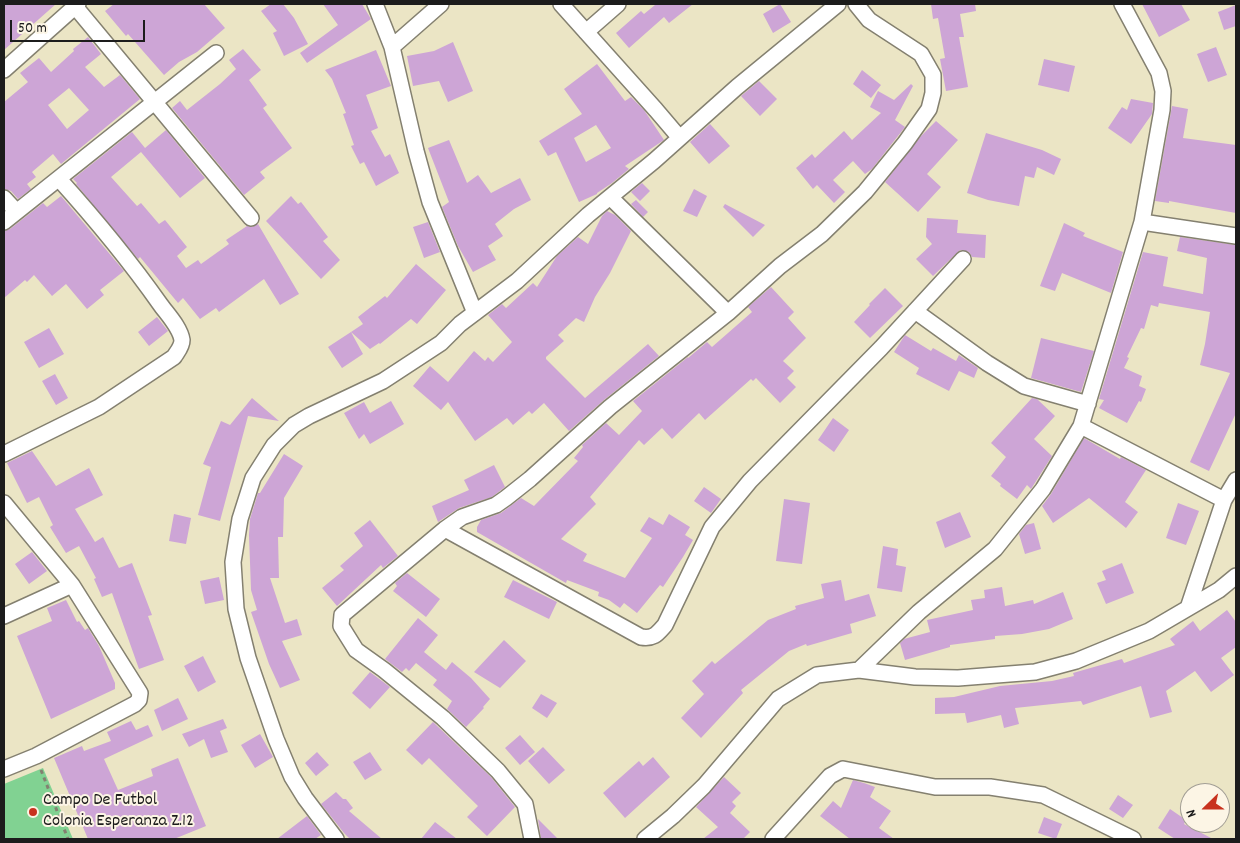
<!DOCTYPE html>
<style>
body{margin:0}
#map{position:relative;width:1240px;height:843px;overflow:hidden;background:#ebe5c5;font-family:Dekko,sans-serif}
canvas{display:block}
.frame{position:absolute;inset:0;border:5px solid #1c1c1c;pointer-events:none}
.north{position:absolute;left:1180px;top:783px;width:50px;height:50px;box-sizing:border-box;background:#fcf5e5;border:1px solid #a29e95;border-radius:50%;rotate:248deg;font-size:14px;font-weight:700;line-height:20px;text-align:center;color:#1c1c1c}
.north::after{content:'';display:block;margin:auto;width:18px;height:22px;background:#c8321e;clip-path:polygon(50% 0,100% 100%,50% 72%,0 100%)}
.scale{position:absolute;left:10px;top:20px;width:135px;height:22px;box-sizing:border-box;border:2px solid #1c1c1c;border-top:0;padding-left:6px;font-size:15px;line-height:18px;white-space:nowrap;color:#1c1c1c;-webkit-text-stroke:4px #fcf5e5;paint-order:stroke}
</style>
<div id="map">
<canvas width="1240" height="843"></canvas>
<div class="frame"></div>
<div class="north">N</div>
<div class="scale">50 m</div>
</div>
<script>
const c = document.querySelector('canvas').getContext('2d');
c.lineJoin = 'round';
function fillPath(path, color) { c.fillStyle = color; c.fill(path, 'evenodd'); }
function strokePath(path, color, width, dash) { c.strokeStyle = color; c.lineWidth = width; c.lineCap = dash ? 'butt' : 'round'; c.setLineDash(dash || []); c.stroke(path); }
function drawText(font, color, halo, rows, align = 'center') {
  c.font = font + ' Dekko,sans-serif'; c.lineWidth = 4; c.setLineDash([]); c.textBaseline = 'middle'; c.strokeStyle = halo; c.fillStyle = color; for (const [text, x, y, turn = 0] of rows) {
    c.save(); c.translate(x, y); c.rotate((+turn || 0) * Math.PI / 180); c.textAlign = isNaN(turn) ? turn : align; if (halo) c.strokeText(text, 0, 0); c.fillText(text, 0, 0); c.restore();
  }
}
fillPath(new Path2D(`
 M43,768l30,71h-69v-55z`), '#81d292');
fillPath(new Path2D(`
 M4,4h52l-52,46z
 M114,4h90l21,24 -28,24 -18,10 -15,13 -36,-41 -2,2 -21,-25z
 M271,4h12l11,14 14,26 -24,12 -11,-23 4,-2 -16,-20z
 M323,4h39l9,15 -64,44 -7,-10 38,-28z
 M654,4h39l-24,19 -5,-6 -35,31 -13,-15 25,-22 3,3 11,-9z
 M780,4l11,18 -18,11 -10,-19z
 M931,4h44l1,7 -16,3 4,23h-5l9,50 -22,4 -6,-32 5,-1 -7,-40 -5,1z
 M1142,4h39l9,16 -31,17z
 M1236,5v21l-12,4 -6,-18z
 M88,37l13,17 -16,13 19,20 16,-12 20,24 -79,65 -8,-10 -21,18 4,5 -9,7 4,5 -13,10 -7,-8 -7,-2v-87l24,-20 -8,-9 19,-15 12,14 23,-21 -1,-2zM69,88l20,22 -22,19 -19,-24z
 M453,42l20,49 -25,11 -9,-21 -26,5 -6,-30 27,-5z
 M1216,47l11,28 -19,7 -11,-28z
 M243,49l18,21 -12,10 18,25 -4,3 29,40 -32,24 5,6 -21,17 -72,-87 8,-7 7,9 33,-26 16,-15 -7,-9z
 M376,50l15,36 -25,9 12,33 -7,3 14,26 5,-3 9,19 -23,13 -12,-24 -4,2 -9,-18 3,-1 -11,-31 3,-1 -14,-34 -7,-9z
 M1044,59l31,7 -6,26 -31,-7z
 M597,64l28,37 6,-4 13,13 20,30 -39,26 4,3 -17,14 -15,10v1l-18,8 -23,-50 -8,4 -9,-15 43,-27 -18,-25zM596,125l15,23 -25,14 -12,-24z
 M862,70l19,15 -10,13 -18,-14z
 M759,81l18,18 -17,17 -19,-20z
 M911,84l2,2 -18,34 10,7 -33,42 -7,5 -12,-13 -20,19 12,12 -11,11 -17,-18 -4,4 -17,-21 16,-14 3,4 29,-27 8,9 29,-27 -11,-6 8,-16 16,9z
 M1131,99l22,4 -1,11 -21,30 -23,-16 14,-21 5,3z
 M1172,106l16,3 -5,29 53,7v68l-67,-12v2l-14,-2z
 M936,121l22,19 -31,34 14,13 -23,25 -33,-30 36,-46z
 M710,124l20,22 -21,18 -19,-22z
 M166,130l39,48 -25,20 -39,-46 -30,25 26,29 4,-3 18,21 6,-4 22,27 -10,9 9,12 12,-8 3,4 28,-20 -3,-4 21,-14 5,1 6,-3 41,70 -19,11 -16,-26 -45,33 -3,-4 -16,11 -17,-21 -5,5 -38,-46 -2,2 -62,-75 1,-1 -4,-4 59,-47 13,16z
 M986,133l56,17 19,9 -7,16 -17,-8 -3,11 -9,-2 -6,30 -31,-6 -21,-7z
 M449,140l18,43 11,-8 13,18 29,-15 11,22 -17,9 -19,15 8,12 -15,10 8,14 -23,12 -15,-26 -16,-39 7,-5 -21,-54z
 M642,183l8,8 -10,10 -9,-9z
 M694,189l13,7 -10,21 -14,-6z
 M61,196l63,75 -24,19 4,5 -17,14 -21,-25 -14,12 -18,-21 -7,7 -2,-2 -21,18v-67l6,-2 33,-26 4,4z
 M291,196l7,8 3,-2 27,35 -5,4 17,19 -19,19 -55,-58z
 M636,200l12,12 -5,5 -12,-13z
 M725,204l40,21 -12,12 -30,-30z
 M607,211l8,4 16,16 -21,42 -15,24 -11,25 -8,-4 -18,17 6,6 -18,16v2l39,39 63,-54 11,12 -55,44 -35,31 -25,-28 -12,11 -3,-3 -16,14 -6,-7 -32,23 -27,-39 -7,8 -28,-24 17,-20 18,16 26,-31 11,10 3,-4 5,5 19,-20 -24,-27 14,-11 4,4 27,-25 4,4 20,-31 21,-19 10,7 14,-28z
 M927,218l31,2 -1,13 29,2 -1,23 -13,-1 -3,-5 -9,-2 -27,26 -17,-17 16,-15 -6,-7z
 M428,222l12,30 -16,6 -11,-31z
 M1064,223l21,10 -2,3 40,16 -12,41 -49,-20 -7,18 -15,-5z
 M1180,237l56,8v168l-27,58 -19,-9 40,-89 -30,-8 5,-21 5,-32 -51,-9 -1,4 -7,-2 -7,24 -3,-1 -14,29 2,1 -5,10 18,8 -3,10 7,3 -5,13 -2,-1 -12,22 -28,-15 5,-8 -5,-1 44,-147 25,5 -5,29 40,8 4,-36 -30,-7z
 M416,264l30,26 -29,34 -6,-5 -31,25 -1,-1 -9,6 -19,-17 12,-8 -5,-7 27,-21 2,2z
 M771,287l23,25 -6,6 18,20 -23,23 11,10 -7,7 9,9 -16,16 -24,-25 -3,3 -2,-2 -46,41 -6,-7 -27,26 -10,-11 -18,17 -5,-5 -49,57 6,7 -35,35 26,15 -4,7 42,17 27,-40 -12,-7 9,-14 14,8 6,-11 21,13 -5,8 8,5 -10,17 -20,30 -3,-2 -23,28 -13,-10 -4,5 -11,-8 -11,-4 1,-4 -32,-12 -1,3 -89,-51v-5l4,-7 20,-7 20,-15 13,8 44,-45 -4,-3 9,-11 -1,-2 24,-22 13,12 23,-24 -9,-10 55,-44v1l19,-16 5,5 40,-35 -4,-5z
 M885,288l18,18 -33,32 -16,-16 16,-17 -1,-1z
 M157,317l11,14 -19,15 -11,-14z
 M49,328l15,26 -25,14 -15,-26z
 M351,332l12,22 -21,14 -14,-21z
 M905,335l26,16 2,-3 23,13 3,-6 19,13 -4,10 -15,-7 -10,20 -33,-17 3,-6 -25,-16z
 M1041,338l53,13 -13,41 -50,-14z
 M55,374l13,24 -12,7 -14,-24z
 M252,398l27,23 -31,-5 -28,105 -22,-6 13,-48 -8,-3 18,-43 9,4z
 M1032,398l5,1 18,17 -21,23 18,17 -21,33 -4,-4 -10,14 -17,-13 1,-2 -10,-8 15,-19 -15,-14z
 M391,401l13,23 -34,20 -6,-10 -5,5 -15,-26 20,-11 6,11z
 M833,418l16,12 -15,22 -16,-12z
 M1084,438l36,21 1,-2 25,13 -21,32 13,10 -12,16 -37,-30 -36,25 -11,-17 9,-12z
 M32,451l24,35 33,-18 14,27 -28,14 20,33 8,-5 16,31 13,-5 20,52 -4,1 16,44 -25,9 -27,-76 -10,4 -8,-18 2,-1 -17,-32 -13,7 -16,-26 3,-2 -14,-28 -12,6 -20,-40z
 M284,454l19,12 -19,32 -1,39h-5l1,41h-9l15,45 12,-4 5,16 -20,6 18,39 -20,8 -11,-24 -18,-52 6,-2 -6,-20 -2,-55 1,-16 8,-26h2z
 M494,465l11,22 -13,10 -33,11 -21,14 -6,-16 37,-16 -5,-10z
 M704,487l17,12 -10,14 -17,-12z
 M784,499l26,4 -8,61 -26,-3z
 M1178,503l21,8 -13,34 -20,-7z
 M960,512l11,25 -26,11 -9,-26z
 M174,514l17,4 -5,26 -17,-3z
 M370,520l28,36 -15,12 -2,-3 -44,41 -15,-18 22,-18 -4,-4 23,-20 -9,-13z
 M1034,523l7,26 -16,5 -6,-20 7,-9z
 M883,546l15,3 -2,16 10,2 -4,25 -25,-4z
 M32,552l15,19 -18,13 -14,-20z
 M1122,563l12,30 -28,11 -9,-21 9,-3 -4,-9z
 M407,573l33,26 -14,18 -33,-26 4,-5 -2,-3z
 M219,577l5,23 -19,4 -5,-23z
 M513,580l44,22 -8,17 -45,-22z
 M841,580l4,21 24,-7 7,22 -26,8 2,9 -45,13 -1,-2 -17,7 -48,39 2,3 -42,45 -20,-20 23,-24 -12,-13 20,-20 3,3 53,-44 28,-11 -1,-3 29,-8 -3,-14z
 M1002,587l3,19 28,-6 1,4 29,-12 10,27 -24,10 -27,5 -27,2v3l-45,6v2l-45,13 -5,-17 4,-4 26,-7 -3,-12 46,-10 -2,-10 14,-2 -1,-8z
 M66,600l11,22 2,-1 6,9 3,-2 11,18 16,37v6l-64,30 -34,-83 35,-15 -5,-13z
 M1227,610l9,12v25l-15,11 13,17 -23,17 -16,-21 -29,20 6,21 -22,6 -9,-32 -58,19 -2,-4 -66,7 4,16 -15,4 -3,-13 -34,8 -2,-10 -30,1v-16l19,-1 46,-11 52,-5 22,-5 -1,-3 49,-14 2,4 51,-18 -5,-6 23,-18 7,10z
 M418,618l20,17 -14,17 22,18 6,-8 19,16 19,21 -7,8 1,1 -18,19 -19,-18 5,-8 -19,-16 4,-5 -21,-17 -7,8 -3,-3 -4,4 -17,-13z
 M504,640l22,21 -26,27 -26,-16z
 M203,656l13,26 -18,10 -14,-26z
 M370,672l20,15 -20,22 -18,-16z
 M541,694l16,9 -10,15 -15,-10z
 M178,698l10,21 -26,12 -8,-21z
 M223,719l4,9 -7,3 8,21 -17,6 -7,-19 -15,8 -7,-13z
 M131,721l5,9 12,-5 5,11 -49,23 14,31 35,-14 -2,-7 27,-11 28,68 -32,13h-86l-34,-81 28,-12 2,5 27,-10 -4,-9z
 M433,722l58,55 24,30 -28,29 -20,-19 11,-11 -49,-48 -7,7 -16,-15z
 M260,734l13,23 -18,11 -14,-23z
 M520,735l15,17 -15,13 -15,-17z
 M543,747l22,23 -16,14 -21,-23z
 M317,752l12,13 -13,11 -11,-13z
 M370,752l12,18 -17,10 -12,-18z
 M653,757l17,20 -45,41 -22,-25 36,-32 4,5z
 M724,777l17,16 -9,9 4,4 -6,7 20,19 -7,7h-40l15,-12 -22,-20z
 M853,780l11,3 11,4 -5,10 21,14 -12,17 15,11h-44l-30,-23 13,-15 8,7z
 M336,792l7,7h3l7,9 -4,3 33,28h-32l-6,-6 -23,-29z
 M1118,795l15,10 -10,13 -14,-9z
 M1170,809l16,11 -2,4 29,15h-38l-17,-11z
 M307,816l14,19 -6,4h-38z
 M1044,817l18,7 -6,15 -18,-6z
 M538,819l20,20h-17z
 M435,822l22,17h-36z`), '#cda5d6');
const minor = new Path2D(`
 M73,4l178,214
 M375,4l17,43 24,104 14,51 45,111
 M561,4l95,106 23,27
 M586,32l32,-28
 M392,47l49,-43
 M4,70l74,-66
 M610,197l118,116
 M4,198l12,13
 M4,222l212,-169
 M1142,222l94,14
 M915,311l72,52 37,23 64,18
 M1081,426l143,74
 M4,454l95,-47 75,-50c3,-5 8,-10 8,-17 -2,-13 -15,-26 -22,-36 -31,-44 -65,-85 -101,-125
 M4,503l68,82 68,108 -1,7 -4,4 -99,52 -32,13
 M445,529l196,108c13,2 16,-3 24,-12l47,-98 38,-46 131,-133 82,-89
 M1188,608l36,-108 12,-20
 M4,616l68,-31
 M859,670l60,-58 76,-63 48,-60 38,-63 61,-204 20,-112 1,-19 -4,-18 -37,-69
 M336,839l-31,-41 -13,-21 -16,-38 -28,-81 -12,-49 -3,-47 7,-43 13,-41 21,-33 20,-20 15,-9 74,-35 58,-38 19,-19 57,-43 71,-66 66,-54 83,-74 101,-83
 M532,839l-7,-35 -27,-33 -55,-53 -59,-48 -28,-20 -15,-24 1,-11 103,-86 17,-12 34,-12 10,-7 24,-19 80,-72 118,-94 52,-47 42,-32 43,-42 40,-49 24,-34 4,-16v-18l-12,-21 -52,-34 -13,-16
 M645,839l28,-23 31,-30 74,-87 39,-24 42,-5 56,7 43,1 77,-6 41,-11 73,-30 70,-41 17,-14
 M773,839l57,-63 13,-7 92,18h55l53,8 90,44`);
strokePath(minor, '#848070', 18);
strokePath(new Path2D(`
 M41,770l27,69`), '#848070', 3, [4, 4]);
strokePath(minor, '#fff', 15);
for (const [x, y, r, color] of [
 [33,812,5,"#c8321e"]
]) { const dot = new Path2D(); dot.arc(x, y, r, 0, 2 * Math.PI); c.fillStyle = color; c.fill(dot); strokePath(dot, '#fcf5e5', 2); }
drawText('18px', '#1c1c1c', '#fcf5e5', [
 ["Campo De Futbol",43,802],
 ["Colonia Esperanza Z.12",43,823]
], 'left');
</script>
